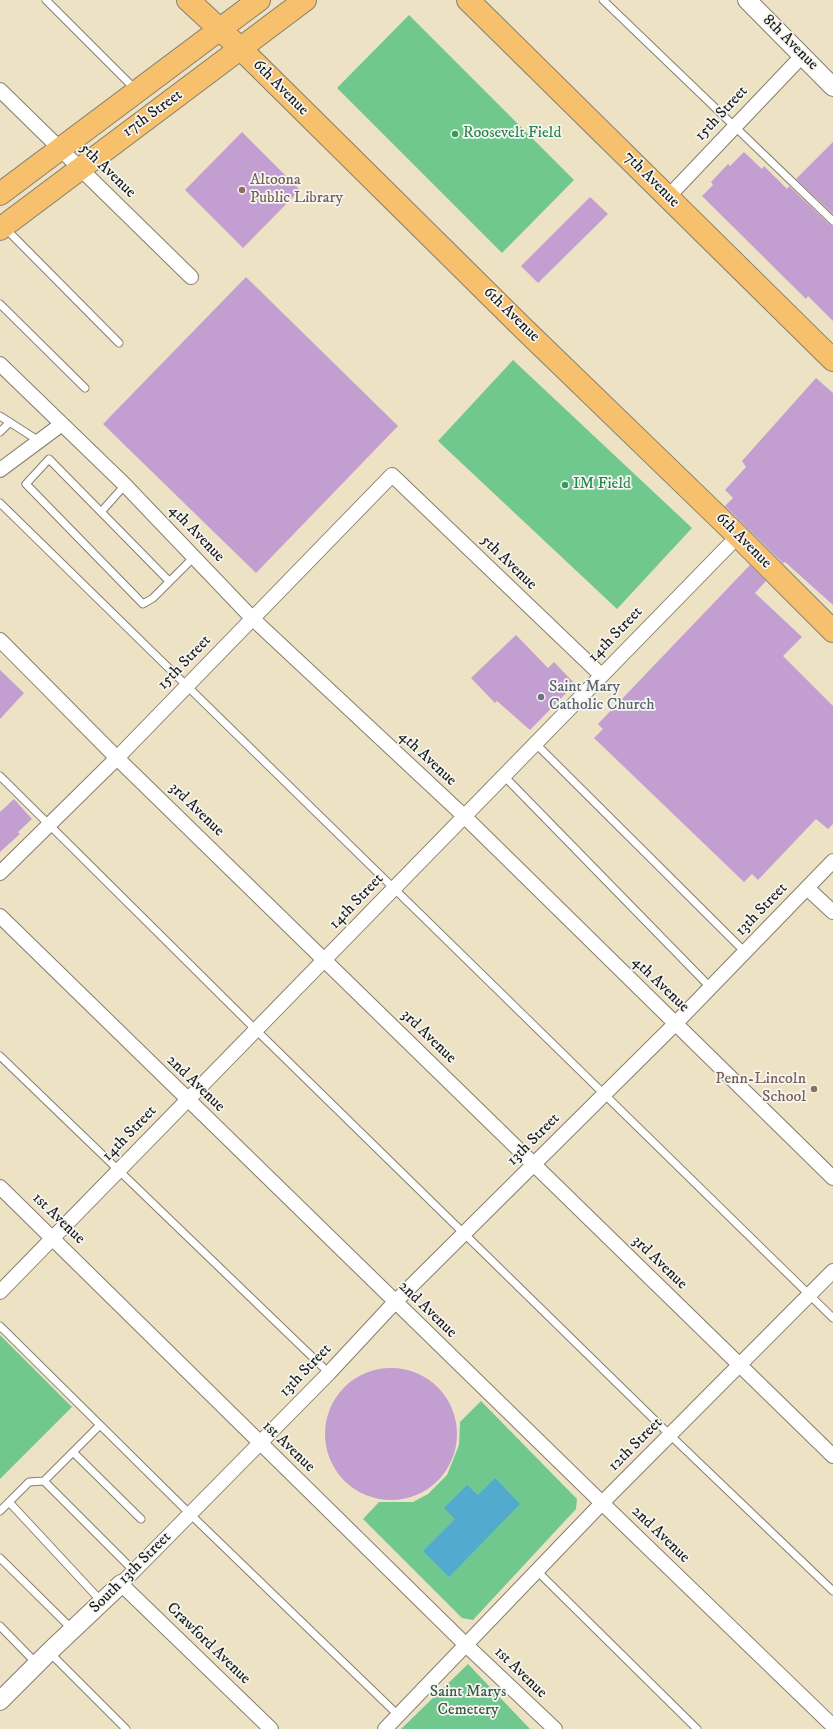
<!DOCTYPE html>
<style>
body{margin:0}
canvas{display:block;background:#eee2c4}
</style>
<canvas width="833" height="1729"></canvas>
<script>
const c = document.querySelector('canvas').getContext('2d');
c.lineJoin = 'round';
function fillPath(path, color) { c.fillStyle = color; c.fill(path, 'evenodd'); }
function strokePath(path, color, width, dash) { c.strokeStyle = color; c.lineWidth = width; c.lineCap = dash ? 'butt' : 'round'; c.setLineDash(dash || []); c.stroke(path); }
function drawText(font, color, halo, rows, align = 'center') {
  c.font = font + ' "IM FELL DW Pica",serif'; c.lineWidth = 3.5; c.setLineDash([]); c.textBaseline = 'middle'; c.strokeStyle = halo; c.fillStyle = color; for (const [text, x, y, turn = 0] of rows) {
    c.save(); c.translate(x, y); c.rotate((+turn || 0) * Math.PI / 180); c.textAlign = isNaN(turn) ? turn : align; if (halo) c.strokeText(text, 0, 0); c.fillText(text, 0, 0); c.restore();
  }
}
fillPath(new Path2D(`
 M409,15l165,165 -72,73 -165,-165z
 M513,360l179,168 -75,81 -179,-168z
 M0,1335l72,72 -72,72z
 M481,1401l96,98 -1,10 -103,111 -11,-2 -99,-99 16,-17h34l15,-8 19,-19 12,-30 1,-23z
 M468,1664l62,65h-129z`), '#71c88e');
fillPath(new Path2D(`
 M495,1478l25,26 -71,73 -26,-26 32,-32 -11,-11 23,-23 11,10z`), '#52aacf');
fillPath(new Path2D(`
 M242,132l58,58 -57,58 -58,-58z
 M833,142v72l-37,-35z
 M744,152l18,17 2,-3 23,23 2,-3 41,39 3,1v95l-25,-25 -2,3 -104,-103 11,-11 -2,-3 17,-18 2,2z
 M590,197l18,17 -70,69 -17,-17z
 M246,277l152,149 -142,147 -153,-149z
 M816,378l17,15v212l-48,-43 -2,1 -58,-57 8,-8 -8,-8 21,-23 -4,-6z
 M750,565l16,16 -11,12 47,44 -19,19 50,50v118l-5,5 -12,-10 -58,61 -6,-6 -8,8 -150,-144 9,-9 -5,-5z
 M516,635l32,33 6,-6 21,22 -45,46 -33,-29 -2,2 -24,-25z
 M0,670l24,23 -24,26z
 M14,799l18,20 -14,13 2,2 -20,18v-40z
 M325 1434a66 66 0 1 1 132 0a66 66 0 1 1-132 0Z`), '#c29ed1');
const service = new Path2D(`
 M46,0l89,89
 M603,0l230,221
 M5,228l114,115
 M0,304l85,84
 M0,416l39,25
 M0,432l10,-10
 M0,503l833,815
 M101,512l24,-27
 M169,581l-120,-122 -23,25 117,120 10,-6 41,-41
 M535,743l210,209
 M0,776l256,254 414,405 163,156
 M504,776l207,212
 M0,1056l329,317
 M0,1326l190,188 208,201
 M73,1452l68,67
 M44,1481l90,90
 M9,1502l93,100
 M0,1511l29,-29 15,-1 56,-56
 M0,1558l73,72
 M537,1571l160,158
 M0,1626l37,38
 M49,1652l77,77`);
const minor = new Path2D(`
 M0,90l191,187
 M668,197l134,-141
 M0,364l125,121 128,134 211,197 369,362
 M0,470l62,-46
 M0,640l117,118 716,698
 M0,873l117,-115 275,-283 209,200
 M807,888l26,24
 M0,916l602,587 231,223
 M0,1187l466,458 89,84
 M0,1292l738,-756
 M271,1729l-150,-145 208,-211 66,-71 280,-278 158,-163
 M385,1729l217,-226 231,-232`);
const tertiary = new Path2D(`
 M747,0l86,87
 M0,1701l49,-49 72,-68`);
const primary = new Path2D(`
 M188,0l53,49 281,278 216,209 95,95
 M468,0l365,360
 M0,194l259,-194
 M0,229l305,-229`);
strokePath(service, '#857f70', 9);
strokePath(minor, '#857f70', 16);
strokePath(tertiary, '#857f70', 20);
strokePath(primary, '#857f70', 24);
strokePath(service, '#fff', 7);
strokePath(minor, '#fff', 14);
strokePath(tertiary, '#fff', 18);
strokePath(primary, '#f7c06c', 22);
for (const [x, y, r, color] of [
 [455,134,4,"#2e9e5b"],
 [242,190,4,"#8d6e63"],
 [565,485,4,"#2e9e5b"],
 [541,697,4,"#6b7280"],
 [814,1089,4,"#8d6e63"]
]) { const dot = new Path2D(); dot.arc(x, y, r, 0, 2 * Math.PI); c.fillStyle = color; c.fill(dot); strokePath(dot, '#f6f6f2', 1.5); }
drawText('16px', '#1c1c1c', '#f6f6f2', [
 ["8th Avenue",790,43,45],
 ["6th Avenue",280,88,45],
 ["17th Street",153,114,-36],
 ["15th Street",722,114,-47],
 ["5th Avenue",107,171,44],
 ["7th Avenue",651,180,45],
 ["6th Avenue",511,315,44],
 ["4th Avenue",196,534,46],
 ["6th Avenue",743,541,45],
 ["5th Avenue",508,563,44],
 ["14th Street",616,635,-46],
 ["15th Street",185,663,-46],
 ["4th Avenue",427,759,43],
 ["3rd Avenue",196,810,44],
 ["14th Street",357,902,-46],
 ["13th Street",762,910,-46],
 ["4th Avenue",660,985,44],
 ["3rd Avenue",428,1037,44],
 ["2nd Avenue",195,1084,44],
 ["14th Street",130,1134,-46],
 ["13th Street",534,1140,-45],
 ["1st Avenue",58,1219,44],
 ["3rd Avenue",659,1263,44],
 ["2nd Avenue",427,1310,44],
 ["13th Street",306,1371,-46],
 ["12th Street",636,1445,-45],
 ["1st Avenue",288,1447,44],
 ["2nd Avenue",660,1535,44],
 ["South 13th Street",131,1573,-45],
 ["Crawford Avenue",208,1644,44],
 ["1st Avenue",520,1673,44]
]);
drawText('16px', '#27864d', '#f6f6f2', [
 ["Roosevelt Field",463,134],
 ["IM Field",573,485]
], 'left');
drawText('16px', '#785e54', '#f6f6f2', [
 ["Altoona",250,181],
 ["Public Library",250,199],
 ["Penn-Lincoln",806,1080,"right"],
 ["School",806,1098,"right"]
], 'left');
drawText('16px', '#5b616d', '#f6f6f2', [
 ["Saint Mary",549,688],
 ["Catholic Church",549,706]
], 'left');
drawText('16px', '#3a5844', '#f6f6f2', [
 ["Saint Marys",468,1693],
 ["Cemetery",468,1711]
]);
</script>
